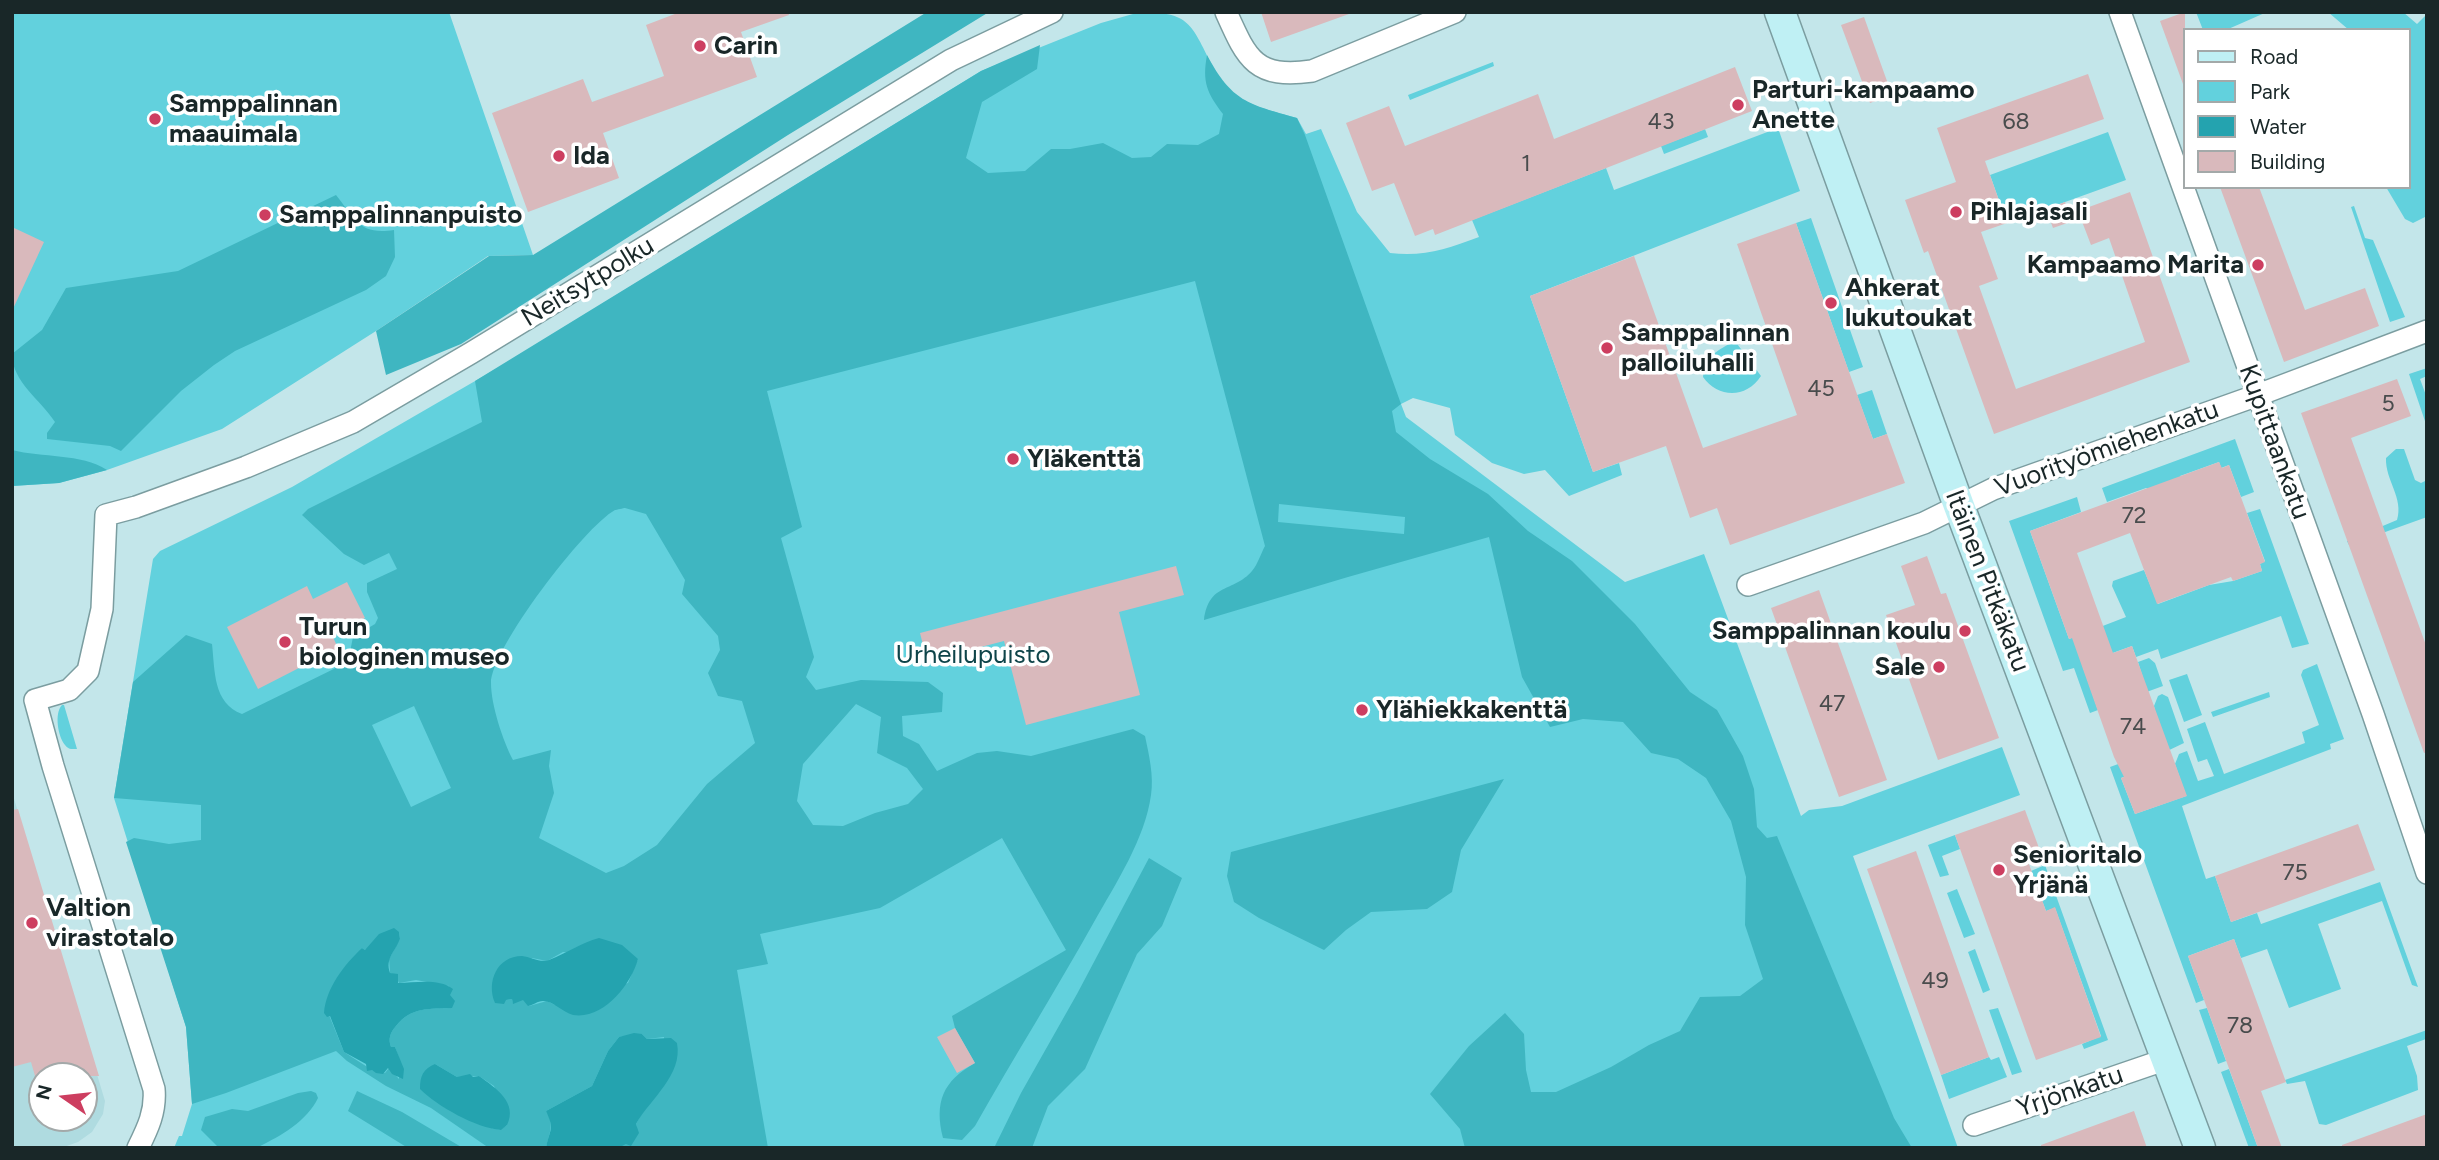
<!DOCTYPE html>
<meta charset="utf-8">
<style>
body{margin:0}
#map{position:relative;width:2439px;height:1160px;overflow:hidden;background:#c3e6ea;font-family:Figtree,sans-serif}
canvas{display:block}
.frame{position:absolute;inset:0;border:14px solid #192728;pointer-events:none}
.legend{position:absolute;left:2183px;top:28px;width:228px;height:161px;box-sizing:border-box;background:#fff;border:2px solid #a3a9a9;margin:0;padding:9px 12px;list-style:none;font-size:21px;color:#192728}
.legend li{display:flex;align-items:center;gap:14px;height:35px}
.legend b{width:35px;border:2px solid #a3a9a9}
.north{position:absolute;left:28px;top:1062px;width:70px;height:70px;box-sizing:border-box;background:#fff;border:2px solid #a3a9a9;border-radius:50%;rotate:284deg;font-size:19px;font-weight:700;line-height:28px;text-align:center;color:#192728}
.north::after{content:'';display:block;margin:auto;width:24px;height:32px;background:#cd3e60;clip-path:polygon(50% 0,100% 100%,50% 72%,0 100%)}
</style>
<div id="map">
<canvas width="2439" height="1160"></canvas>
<div class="frame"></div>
<ul class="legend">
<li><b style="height:9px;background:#bff0f4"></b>Road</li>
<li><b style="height:19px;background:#62d1dd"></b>Park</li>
<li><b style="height:19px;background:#24a3af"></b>Water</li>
<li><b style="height:19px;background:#d9b9bc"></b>Building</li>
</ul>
<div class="north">N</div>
</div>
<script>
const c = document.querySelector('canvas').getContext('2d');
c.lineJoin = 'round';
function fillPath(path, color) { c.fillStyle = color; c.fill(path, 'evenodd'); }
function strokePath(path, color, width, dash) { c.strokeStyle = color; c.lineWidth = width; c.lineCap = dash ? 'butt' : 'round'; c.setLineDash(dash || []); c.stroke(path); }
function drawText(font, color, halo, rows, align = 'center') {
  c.font = font + ' Figtree,sans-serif'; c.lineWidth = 7; c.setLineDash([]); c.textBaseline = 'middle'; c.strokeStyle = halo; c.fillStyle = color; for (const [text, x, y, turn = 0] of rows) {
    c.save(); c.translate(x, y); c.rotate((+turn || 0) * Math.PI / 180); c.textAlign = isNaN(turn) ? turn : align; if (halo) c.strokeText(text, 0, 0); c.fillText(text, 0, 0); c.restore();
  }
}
fillPath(new Path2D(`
 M12,792l93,309 -2,13 -11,18 -14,10 -17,6h-49zM42,1076h42v42h-42z`), '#afdbe0');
fillPath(new Path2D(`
 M12,12h437l84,243 -45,1 -112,75 -154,98 -115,41 -48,13 -47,3z
 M1140,12c50,0 51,12 72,53 4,7 9,17 15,23 18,18 46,23 70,30l9,16 15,-5 36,83 33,41c34,4 57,-4 89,-16l-7,-17 134,-52 8,22 164,-62 22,63 -270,105 63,176 26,-9 3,12 -53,21 -24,-26 -21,4 -32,-11 -37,-28 -5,-27 -37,-10 -12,6 5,13 219,165 79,-28 97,262 8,-6 33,-4 160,-59 18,48 -167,61 105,292h-1784l5,-12h3l10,-32 -6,-77 -72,-229 39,-239 7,-8 132,-64 209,-121 480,-295 120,-48z
 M2196,12h71l-41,18h-23z
 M2328,12h75l14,12 10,-10v202l-14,7 -8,-4 -19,-32h23v-157h-60z
 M1493,62l1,4 -84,34 -2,-5z
 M1705,129l3,8 -44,17 -3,-8z
 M2108,132l18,48 -119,43 -17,-48z
 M2354,206l11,32 8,2 32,77 -15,5 -39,-115z
 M1811,218l52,149 -14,5 -53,-149z
 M1735,341l26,35c-15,23 -43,22 -58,1 2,-21 15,-27 32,-36z
 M2427,368v8l-7,3 7,19v29l-18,-53z
 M1872,390l15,44 -14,5 -16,-44z
 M2235,439l19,53 -13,5 -12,-32 -8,3 -2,-6 -39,14 3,7 -27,9 -10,-4 -39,14 -5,-14z
 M2396,449h8l11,31 6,3 6,-3v37l-78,28 -2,-4 50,-21c7,-22 -12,-40 -11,-62z
 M2077,497l4,15 -51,19 39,108 57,-22 -14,-31 1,-5 31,-11 14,34 51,-19 24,-4 29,-10 -2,-7 5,-3 -18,-48 13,-4 49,135 -17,4 -11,-32 -120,43 -3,-10 -22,8 -4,-11 -50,18 16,46 -8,3 -16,-45 -11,3 -54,-150z
 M2149,658l6,5 8,23 -22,8 2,-16 -5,-16z
 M2317,664l27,75 -14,5 1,5 -149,57 24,73 9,-3 16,46 26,-9 4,11 119,-42 38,105 -6,-2 -30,-84 -64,23 23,65 -52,19 -22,-59 -26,9 -7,-19 -46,17 16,44 -8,3 -86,-236 11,-4 5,13 -5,2 14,36 51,-18 -11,-32 4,-10 8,-3 11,30 16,-5 -7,-17 -9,3 -11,-33 18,-7 19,52 81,-31 -3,-11 17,-7 -18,-50 2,-5z
 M2187,674l15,41 -18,7 -15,-42z
 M2269,692l1,5 -57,20 -2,-5z
 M2162,694l6,3 16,46 -21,10 -9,-47 4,-10z
 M62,705h2l13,44c-5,0 -8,1 -12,-4 -7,-8 -11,-32 -3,-40z
 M1955,835l5,14 -18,7 7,19 -9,2 -12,-32z
 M2045,865l63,175 -24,9 -2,-5 19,-8 -46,-128 -9,3 -15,-40z
 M1957,889l18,45 -11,4 -17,-45z
 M1975,949l15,41 -7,3 -15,-41z
 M1998,1008l24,64 -10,3 -23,-65z
 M2207,1008l19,53 -8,3 -19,-54z
 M2427,1030v11l-1,-2 -19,7 10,30 1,14 -92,35 -7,-1 -14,-43 -18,3 -2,-4z
 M1989,1057l2,3 8,-3 8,20 -58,22 -8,-24z
 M2229,1069l29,79h-9l-28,-76z`), '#62d1dd');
fillPath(new Path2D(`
 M927,12h62l-201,123 -327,209 -75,31 -10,-44 113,-75 44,-1z
 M1040,45l-3,24 -55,33 -16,56 22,15 37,-2 26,-22h19l33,-6 29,15 19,-1 16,-13 31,1 21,-11 4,-20c-16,-21 -21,-32 -16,-59 25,47 41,49 90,63l8,17 96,269 -9,7 4,21 34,27 58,35 40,37 44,30 63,63 55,68 27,18 26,46 11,33 3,38 10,11 10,-2 117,282 18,30h-447l-5,-19 -30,-35 39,-48 36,-33 19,21 2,36 5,22h25l55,-25 38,-22 31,-14 20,-34 40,-1 23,-17 -18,-54 1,-48 -15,-56 -25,-43 -28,-19 -27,-6 -28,-31 -40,-3 -33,8 -28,-50 -33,-140 -141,40 -144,43c5,-38 29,-27 48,-49 6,-7 9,-18 13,-25l-70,-265 -428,110 35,136 -21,11 33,119 -8,20 10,13 45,-10 67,2 15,11 -1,19 -40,4 1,20 16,8 18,27 40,-18 20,-2 34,5 102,-27 12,7c4,19 9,40 6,59 -6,44 -35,88 -57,127 -38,68 -80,135 -119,204l-13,14 -19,-2c-9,-36 0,-57 32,-75l-20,-35 -3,-12 114,-66 -64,-112 -122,70 -120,26 8,30 -31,6 31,178h-150l2,-3 6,-1 11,-15 -1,-5 10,-18 14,-17 4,-52 -17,2 -5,-5 -23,3 -11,14 -16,35 -46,25c9,14 3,22 0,37h-57l-58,-40 -45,-22 -39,-25 -11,-10 -110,42 -34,11 -6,-77 -60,-185 8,-4 35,6 32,-4v-35l-87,-7 19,-116 53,-47 26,9c3,27 1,59 30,70l106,-52 5,-25 22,-13 3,-6 -11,-26v-9l30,-14 -8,-16 -25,12 -20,-11 -42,-39 6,-6 174,-87 -7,-41 506,-310zM1279,504l126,13 -1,17 -126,-12zM625,508l21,6 39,66 -3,14 36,42 2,14 -12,23 10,23 24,5 13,42 -48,41 -50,61 -33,21 -18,7 -67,-35 15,-45 -5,-27 2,-16 -38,10c-10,-19 -22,-55 -22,-77 0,-34 93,-156 124,-173 1,0 9,-2 10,-2zM856,704l25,13 -4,36 30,15 16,21 -15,15 -33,9 -32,13 -30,-1 -16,-24 6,-37zM414,706l37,82 -40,19 -39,-82zM399,932l1,7 -11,20 1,14 5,2 4,8 17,-3 33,6 2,22c-22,1 -40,-1 -55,18 -6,7 -8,13 -5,21h4l4,11v21l-10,-11 -4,5 -13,-3 -28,-18 -15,-37 33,-67 3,2zM563,952l75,7 -10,24 -73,22 -8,-4 -18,5 -6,-7 -10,4 -1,-4 -6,1 26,-42 15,3zM435,1064l22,13 22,-1 15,10 13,39 -7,5 -6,-1 -50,-22z
 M336,195c20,25 23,40 58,35l1,27 -9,19 -20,14 -131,61 -21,14 -33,26 -60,60 -11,-5 -63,-7v-6l8,-11c-14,-22 -43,-40 -43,-68l30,-24 24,-42 112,-17z
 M12,450c30,8 69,3 95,20l-48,13 -47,3z
 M1504,779l-43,71 -9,42 -25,17 -56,3 -25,18 -22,20 -65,-32 -25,-16 -7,-26 4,-24z
 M1149,858l33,20 -20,48 -25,28 -52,115 -37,37 -16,42h-38l27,-55 56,-99z
 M311,1091l5,2 2,5c-11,23 -37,38 -60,49 -9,4 -29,1 -39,1l-18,-18 4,-13 27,-8 16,2 50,-18z
 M357,1091l45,21 61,36h-55l-60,-37z`), '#3fb6c1');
fillPath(new Path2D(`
 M394,928l5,4 1,7c-5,13 -15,19 -10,34l8,1v9c18,0 40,-5 55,6l-3,6 5,6 -3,7c-23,1 -41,-1 -56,18 -6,7 -8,13 -5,21h4l9,22 -1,10 -11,-5 -4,-6 -5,6 -7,-1 -4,-3 -5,1 -1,-7 -22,-12 -14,-36 -3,1 -3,-4c2,-25 20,-48 38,-65l3,2 14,-16z
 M599,938l23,7 16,14c-7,26 -35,61 -65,56 -11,-3 -19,-14 -30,-14 -6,0 -9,4 -15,5l-5,-6 -10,4 -1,-5 -6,1 -2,4 -9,-1c-9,-21 2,-47 27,-47 9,1 18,7 27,4 18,-7 32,-17 50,-22z
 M634,1033l8,1 5,5 24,-1 6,5c6,32 -26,55 -41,81l3,9 -8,13 -5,-2 -8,4h-72c4,-21 9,-17 0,-37l46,-25 16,-35 11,-14z
 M435,1064l22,13 13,-3 3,3 6,-1c17,12 39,27 28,49l-6,5c-25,-2 -64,-24 -81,-41 0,-13 3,-20 15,-25z`), '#24a3af');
fillPath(new Path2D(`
 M680,12h108l1,3 -48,17 16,45 -154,56 16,45 -91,34 -36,-99 91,-34 9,23 72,-26 -18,-51z
 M1261,12h87l1,2 -78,28z
 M2185,12v72h-2l-23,-63z
 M1864,17l28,78 -22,8 -29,-78z
 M1735,67l17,44 -317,124 -2,-6 -18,7 -21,-53 -22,8 -26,-68 43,-17 16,40 133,-52 16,45z
 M2088,74l16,45 -119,42 22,62 -26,9 17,47 -19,7 37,103 129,-47 -36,-104 -18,7 -13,-34 52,-19 60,170 -196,72 -66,-183 -4,2 -19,-53 51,-18 -19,-54z
 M2220,187h39l46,123 60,-22 14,38 -95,36z
 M2065,202l8,19 -20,7 -7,-19z
 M1796,223l77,216 14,-5 18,49 -175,62 -13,-37 -27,10 -24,-72 -73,26 -63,-176 104,-40 69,192 94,-33 -60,-171z
 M12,227l32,15 -32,69z
 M2397,379l14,37 -60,22 76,210v104l-3,1 -123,-340z
 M2219,462l3,6 7,-3 36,97 -5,2 2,7 -29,10 -2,-4 -74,27 -27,-71 -53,20 36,100 19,-7 55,150 -52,18 -14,-36 3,-1 -10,-20 -42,-119 -3,1 -39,-108z
 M1927,556l14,38 5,-1 53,145 -61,22 -52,-145 29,-10 -14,-39z
 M1176,566l8,29 -65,17 21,83 -114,30 -22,-84 -77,20 -7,-28z
 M347,582l18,36 -33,17 6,13 -80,41 -31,-62 80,-41 6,13z
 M1819,590l68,190 -48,17 -68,-189z
 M18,809l81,267h-64l-4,-14 -19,5v-257z
 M2025,810l14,38 -14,5 21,58 9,-4 46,130 -65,23 -81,-225z
 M2358,824l17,46 -144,52 -16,-46z
 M1916,851l73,206 -48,18 -74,-206z
 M2234,939l52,143 -25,9 21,57h-24l-70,-192z
 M955,1028l20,35 -18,10 -20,-36z
 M2134,1111l13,37h-106v-3z
 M2427,1114v34h-85v-3z`), '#d9b9bc');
const street = new Path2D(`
 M1226,12c21,47 29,67 86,59l143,-59
 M2120,12l253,702 54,159
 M1748,585l176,-62 69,-34 265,-94 169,-64
 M1974,1125l193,-66
 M138,1148c10,-20 18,-37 16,-59l-101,-323 -18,-66 34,-10 19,-19 14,-62 4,-94 30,-8 110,-40 107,-45 118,-69 480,-293 101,-48`);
const secondary = new Path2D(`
 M1780,12l179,494 241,642`);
strokePath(street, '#7b9da0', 24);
strokePath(secondary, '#7b9da0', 33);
strokePath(street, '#fff', 21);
strokePath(secondary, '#bff0f4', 30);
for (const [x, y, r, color] of [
 [700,46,7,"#cd3e60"],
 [1738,105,7,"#cd3e60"],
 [155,119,7,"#cd3e60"],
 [559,156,7,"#cd3e60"],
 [1956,212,7,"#cd3e60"],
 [265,215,7,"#cd3e60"],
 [2258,265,7,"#cd3e60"],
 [1831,303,7,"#cd3e60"],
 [1607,348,7,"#cd3e60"],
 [1013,459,7,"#cd3e60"],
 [1965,631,7,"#cd3e60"],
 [285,642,7,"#cd3e60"],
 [1939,667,7,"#cd3e60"],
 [1362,710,7,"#cd3e60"],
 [1999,870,7,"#cd3e60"],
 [32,923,7,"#cd3e60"]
]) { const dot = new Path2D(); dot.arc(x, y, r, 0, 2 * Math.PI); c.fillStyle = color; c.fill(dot); strokePath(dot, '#fff', 2.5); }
drawText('23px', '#494c4d', null, [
 ["43",1661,122],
 ["68",2016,122],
 ["1",1526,164],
 ["45",1821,389],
 ["5",2388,404],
 ["72",2134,516],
 ["47",1832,704],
 ["74",2133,727],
 ["75",2295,873],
 ["49",1935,981],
 ["78",2240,1026]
]);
drawText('bold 26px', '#192728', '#fff', [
 ["Carin",714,46],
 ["Parturi-kampaamo",1752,90],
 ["Anette",1752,120],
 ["Samppalinnan",169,104],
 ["maauimala",169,134],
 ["Ida",573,156],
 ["Pihlajasali",1970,212],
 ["Samppalinnanpuisto",279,215],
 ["Kampaamo Marita",2244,265,"right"],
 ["Ahkerat",1845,288],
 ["lukutoukat",1845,318],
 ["Samppalinnan",1621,333],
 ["palloiluhalli",1621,363],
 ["Yläkenttä",1027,459],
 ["Turun",299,627],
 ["biologinen museo",299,657],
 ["Samppalinnan koulu",1951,631,"right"],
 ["Sale",1925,667,"right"],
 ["Ylähiekkakenttä",1376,710],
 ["Senioritalo",2013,855],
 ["Yrjänä",2013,885],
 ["Valtion",46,908],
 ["virastotalo",46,938]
], 'left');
drawText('26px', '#192728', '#fff', [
 ["Neitsytpolku",588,282,-31],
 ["Kupittaankatu",2274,442,70],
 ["Vuorityömiehenkatu",2107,449,-20],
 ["Itäinen Pitkäkatu",1987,581,69],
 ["Yrjönkatu",2070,1092,-19]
]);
drawText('26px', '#0e4449', '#fff', [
 ["Urheilupuisto",973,655]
]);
</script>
